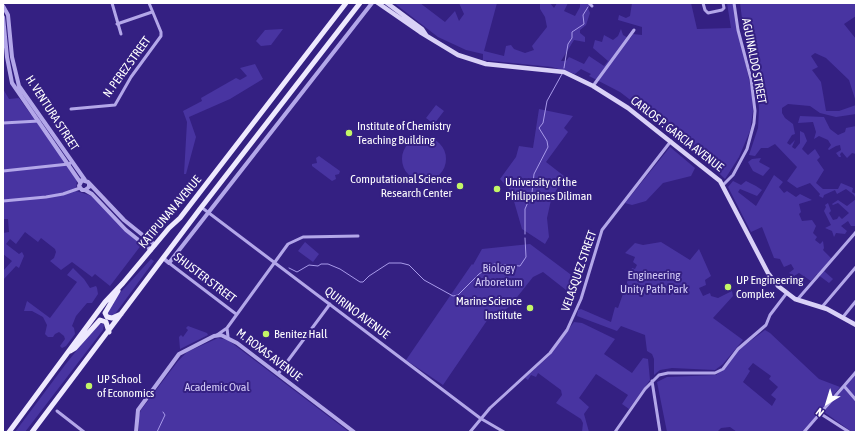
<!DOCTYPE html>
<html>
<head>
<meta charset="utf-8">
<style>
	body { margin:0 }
	#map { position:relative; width:859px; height:435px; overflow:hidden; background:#342082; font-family:"Asap Condensed",sans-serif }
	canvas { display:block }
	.frame { position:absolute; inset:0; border:4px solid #fff; pointer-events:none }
	.north { position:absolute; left:807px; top:383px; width:40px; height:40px; -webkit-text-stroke:3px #342082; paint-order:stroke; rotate:218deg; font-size:11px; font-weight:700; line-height:16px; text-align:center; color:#fff }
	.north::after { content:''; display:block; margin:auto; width:14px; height:18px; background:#fff; clip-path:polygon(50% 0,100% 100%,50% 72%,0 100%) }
</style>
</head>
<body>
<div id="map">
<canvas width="859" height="435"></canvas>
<div class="frame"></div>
<div class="north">N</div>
</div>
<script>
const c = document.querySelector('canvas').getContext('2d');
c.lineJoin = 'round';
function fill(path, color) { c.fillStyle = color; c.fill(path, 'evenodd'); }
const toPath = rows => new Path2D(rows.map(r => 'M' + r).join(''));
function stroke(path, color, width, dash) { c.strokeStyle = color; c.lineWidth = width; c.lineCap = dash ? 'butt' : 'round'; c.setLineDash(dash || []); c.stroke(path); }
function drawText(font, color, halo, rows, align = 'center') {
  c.font = font + ' "Asap Condensed",sans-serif'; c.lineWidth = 4; c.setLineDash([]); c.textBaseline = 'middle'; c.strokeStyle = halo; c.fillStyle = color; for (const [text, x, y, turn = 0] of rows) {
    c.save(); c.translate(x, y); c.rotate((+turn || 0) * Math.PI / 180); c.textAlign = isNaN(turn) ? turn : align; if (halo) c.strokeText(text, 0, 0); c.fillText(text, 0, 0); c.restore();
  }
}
const green = toPath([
	[394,3,420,3,445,22,455,11,459,21,464,14,459,3,497,3,484,51,504,56,506,46,511,45,514,49,525,53,534,50,532,46,547,27,545,17,540,9,540,3,550,3,554,8,557,3,568,3,564,11,575,16,580,7,580,3,591,3,588,8,590,13,586,25,580,30,580,33,585,37,585,42,574,40,561,61,566,61,569,57,584,64,589,56,604,66,608,61,593,48,595,40,602,42,604,35,613,40,618,36,621,29,623,35,630,39,633,34,642,35,642,27,618,20,619,15,626,18,630,16,632,3,691,3,697,29,731,28,727,3,733,3,752,94,753,111,750,131,739,157,725,179,699,154,637,105,620,92,589,76,591,74,581,69,575,74,552,67,483,60,483,54,466,50,438,37],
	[740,3,856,3,856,16,844,24,856,39,856,102,849,80,826,58,815,53,811,56,818,67,812,70,821,82,826,111,839,111,856,105,856,114,836,117,820,113,810,106,788,104,782,108,782,113,785,118,793,124,795,134,792,135,787,143,790,145,795,140,792,147,795,149,800,143,800,131,804,133,807,141,802,149,808,155,815,149,820,157,817,160,824,170,816,183,823,189,838,189,841,183,853,188,852,192,856,194,856,199,854,195,846,189,837,194,835,190,824,195,823,198,819,196,820,194,810,183,797,188,787,181,797,167,775,144,768,148,761,148,755,156,749,155,758,128,759,109,757,82,743,26],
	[283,29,271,45,261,46,256,41,265,30],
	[255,64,263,79,230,99,189,117,196,137,186,174,184,174,187,122,183,111,202,101,201,98,236,78,240,80,247,76,240,68],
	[3,89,9,99,19,98,74,174,77,179,76,191,92,196,142,244,110,286,95,274,92,277,72,262,61,270,50,261,54,258,56,252,55,249,41,238,38,242,25,232,16,244,10,239,6,244,19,254,22,252,24,256,19,268,16,266,3,280,3,271,12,261,3,254,3,233,9,232,8,219,3,219],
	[436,105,444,111,434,124,426,118],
	[539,109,573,116,564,128,568,132,546,162,564,176,551,200,547,218,549,237,545,244,522,229,511,191,500,179,516,157,519,146,533,148],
	[800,116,824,117,830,129,838,135,845,132,846,128,856,126,856,154,852,153,847,158,842,152,840,154,841,157,839,157,836,153,841,150,840,145,836,146,829,150,828,149,831,145,828,140,819,136,814,139,816,132,813,122,798,123],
	'402 159a22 22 0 1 1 44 0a22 22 0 1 1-44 0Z',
	[670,147,695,168,691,176,663,183,646,201,632,205,625,203],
	[319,156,340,171,339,174,335,175,336,179,332,181,312,166,312,164,317,163,316,158],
	[761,158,759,162,770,168,763,176,753,171,748,162,752,159],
	[774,175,783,182,779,187,784,193,787,191,796,197,800,194,812,200,799,204,801,212,799,214,802,221,812,220,816,226,813,233,817,237,815,240,820,244,823,241,824,248,823,250,833,260,824,271,833,279,829,283,817,274,811,281,799,273,794,276,789,273,794,269,791,264,784,267,780,259,774,258,762,227,751,232,728,187,733,181,741,185,746,181,756,186,762,190,757,196,740,189,738,192,756,206],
	[856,199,856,226,851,226,848,221,841,226,847,231,845,234,836,233,834,237,832,231,825,228,831,225,824,211,826,207,825,205,828,203,831,211,829,213,833,220,837,219,839,216,842,219,849,213,838,203,833,205,832,204,838,200,847,206],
	[305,242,319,254,313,262,298,251],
	[661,242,690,260,699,249,711,276,705,280,706,285,699,288,703,296,710,293,711,296,718,298,732,291,733,296,713,318,743,340,723,364,715,370,672,368,660,370,654,375,654,359,652,354,647,351,645,335,621,326,617,331,577,316,578,310,581,309,611,322,615,307,618,308,632,268,635,269,637,265,633,262,635,257,625,253,635,243,643,245],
	[530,244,574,277,566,290,543,272,533,277,510,306,501,313,486,314,488,319,443,385,406,360,472,264,473,265,482,249],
	[151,259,154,261,115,314,110,317,107,314,108,310,119,294],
	[73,268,84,279,90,288,96,286,97,288,98,294,92,303,87,303,76,316,72,326,74,328,75,334,66,346,62,348,60,346,65,339,64,336,59,332,55,334,53,337,48,337,45,334,47,325,43,317,32,311,24,311,27,301,50,318,77,282,67,275],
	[574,322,582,323,615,339,604,354,632,373,643,358,648,359,650,380,629,409,622,404,628,395,596,374,579,398,589,407,584,414,589,432,582,432,583,423,581,419,556,403,562,395,561,390,538,373,536,377,531,375,528,380,525,378,549,356],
	[102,323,104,324,103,330,25,432,15,432,65,365,97,325],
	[188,326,207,333,208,335,180,349,179,337,181,335,183,337,188,330,186,328],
	[765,330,770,333,819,379,840,387,803,432,737,432,730,427,721,428,717,432,667,432,657,382,667,377,716,375,725,368,738,350],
	[753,363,771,376,769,379,778,387,771,395,776,399,772,406,743,382,750,371,748,369],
	[218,338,228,340,349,432,139,432,139,415,141,410,178,361,187,352],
	[856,369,856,432,852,432,824,412]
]);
const stream = toPath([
	[564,68,568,44,572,38,572,32,584,24,583,15,588,7],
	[525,234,525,209,532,193,534,174,548,147,547,141,539,128,543,123,547,101,562,74],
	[289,268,297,272,309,265,318,266,321,264,328,264,340,269,360,282,363,282,369,276,389,263,401,263,409,265,424,280,453,296,458,295,479,274,494,264,520,266,526,257,525,238],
	[157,432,165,415,163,412]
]);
const minor = toPath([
	[112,3,121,34],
	[589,3,592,6],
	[703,3,705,10,708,13,722,10,724,8,723,3],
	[117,24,152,12],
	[593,86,634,30],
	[71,109,115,105,131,77,161,36,161,32,149,3],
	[3,123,39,121],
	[3,171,69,164,72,162],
	[723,185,733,175,747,149,754,123,755,111,751,79,738,30,734,3],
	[3,201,46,197,63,194,80,188],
	[201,207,480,418,504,432],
	[169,263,236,314],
	[797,300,856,232],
	[822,307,856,267],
	[843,317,856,301],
	[227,328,228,337],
	[217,335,227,328,288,244,303,237,358,236],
	[278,374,330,304],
	[652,381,660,432],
	[844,386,856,400],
	[57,411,84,432],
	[821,414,849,432],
	[470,432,490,408,550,353,567,330,581,299,602,230,671,141],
	[615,432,645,389,659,375,668,373,715,373,723,369,738,349,766,325,770,315,786,294],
	[804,432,856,372]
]);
const tertiary = toPath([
	[3,6,8,15,12,57,19,86,85,180],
	[3,17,7,57,12,83,80,182],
	[89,184,89,187,85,190,82,190,79,186,82,180,88,182,124,220,155,245],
	[85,190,92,194,126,230,151,250],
	[163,258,169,263,372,3],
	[136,432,138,410,179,354,214,336,221,335,237,343,354,432]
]);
const secondary = toPath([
	[378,3,420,32,458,55,486,64,564,72,593,86,628,108,720,181,768,273,778,286,795,299,827,309,856,325],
	[387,3,422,29,426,35]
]);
const primary = toPath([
	[118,291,105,313,107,317,112,318,121,314],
	[70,351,75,348,100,320,106,322,109,332],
	[9,432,105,302,123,283,169,228,180,218,346,3],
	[32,432,200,209,360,3]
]);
const markers = [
	[349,133,4,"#c4f667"],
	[460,186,4,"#c4f667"],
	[497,189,4,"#c4f667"],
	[728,287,4,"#c4f667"],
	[530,308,4,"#c4f667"],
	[266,334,4,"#c4f667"],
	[89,386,4,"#c4f667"]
];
const streetNames = [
	["AGUINALDO STREET",754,61,79],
	["N. PEREZ STREET",127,67,-54],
	["H. VENTURA STREET",52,113,57],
	["CARLOS P. GARCIA AVENUE",677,134,38],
	["KATIPUNAN AVENUE",170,212,-50],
	["VELASQUEZ STREET",579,271,-71],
	["SHUSTER STREET",205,278,37],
	["QUIRINO AVENUE",357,313,37],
	["M. ROXAS AVENUE",269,355,37]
];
const poiNames = [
	["Institute of Chemistry",357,126],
	["Teaching Building",357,140],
	["Computational Science",452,179,"right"],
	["Research Center",452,193,"right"],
	["University of the",505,182],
	["Philippines Diliman",505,196],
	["UP Engineering",736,280],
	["Complex",736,294],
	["Marine Science",522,301,"right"],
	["Institute",522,315,"right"],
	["Benitez Hall",274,334],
	["UP School",97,379],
	["of Economics",97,393]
];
const parkNames = [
	["Biology",499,268],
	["Arboretum",499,282],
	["Engineering",654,275],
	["Unity Path Park",654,289],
	["Academic Oval",217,387]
];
fill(green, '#4834a1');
stroke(stream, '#a89aea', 1);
stroke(minor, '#b3a7e9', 3);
stroke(tertiary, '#b3a7e9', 4);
stroke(secondary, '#d9d1f7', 4.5);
stroke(primary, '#eee9fe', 5);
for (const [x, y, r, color] of markers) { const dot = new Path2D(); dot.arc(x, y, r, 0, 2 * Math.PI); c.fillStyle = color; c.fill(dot); stroke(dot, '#342082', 1.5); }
drawText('12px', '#fff', '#342082', streetNames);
drawText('12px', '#fff', '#342082', poiNames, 'left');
drawText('12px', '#d3cbf7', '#342082', parkNames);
</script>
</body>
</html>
